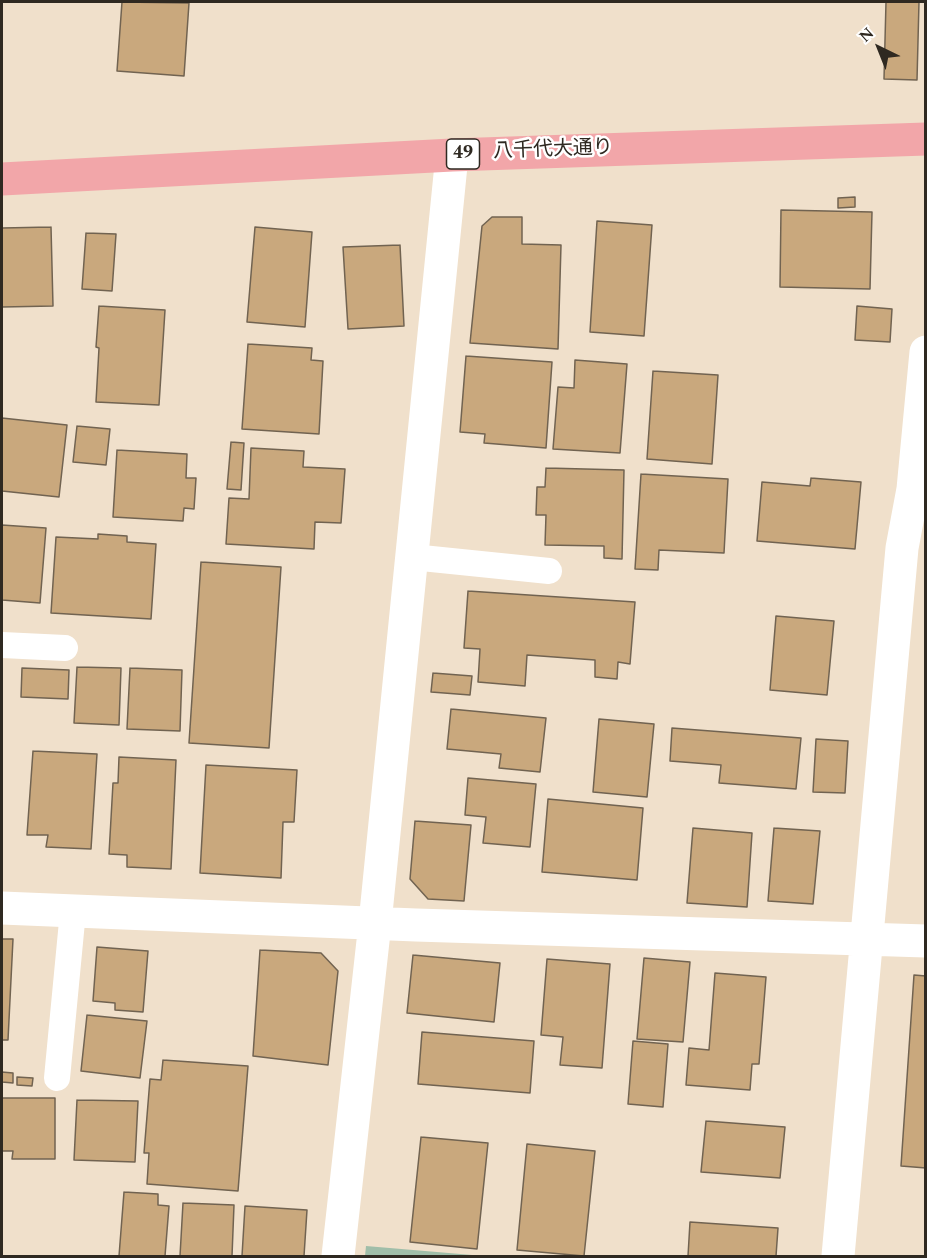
<!DOCTYPE html>
<html>
<head>
<meta charset="utf-8">
<style>
	body { margin:0 }
	#map { position:relative; width:927px; height:1258px; overflow:hidden; background:#f0e0cb; font-family:Spectral,serif }
	canvas { display:block }
	.frame { position:absolute; inset:0; border:3px solid #2f2921; pointer-events:none }
	.north { position:absolute; left:849px; top:18px; width:60px; height:60px; -webkit-text-stroke:4px #fff; paint-order:stroke; rotate:317deg; font-size:16px; font-weight:700; line-height:24px; text-align:center; color:#2f2921 }
	.north::after { content:''; display:block; margin:auto; width:21px; height:27px; background:#2f2921; clip-path:polygon(50% 0,100% 100%,50% 72%,0 100%) }
</style>
</head>
<body>
<div id="map">
<canvas width="927" height="1258"></canvas>
<div class="frame"></div>
<div class="north">N</div>
</div>
<script>
const c = document.querySelector('canvas').getContext('2d');
c.lineJoin = 'round';
function fill(path, color) { c.fillStyle = color; c.fill(path, 'evenodd'); }
const toPath = rows => new Path2D(rows.map(r => 'M' + r).join(''));
function stroke(path, color, width, dash) { c.strokeStyle = color; c.lineWidth = width; c.lineCap = dash ? 'butt' : 'round'; c.setLineDash(dash || []); c.stroke(path); }
function drawText(font, color, halo, rows, align = 'center') {
  c.font = font + ' Spectral,"Noto Sans JP",serif'; c.lineWidth = 5; c.setLineDash([]); c.textBaseline = 'middle'; c.strokeStyle = halo; c.fillStyle = color; for (const [text, x, y, turn = 0] of rows) {
    c.save(); c.translate(x, y); c.rotate((+turn || 0) * Math.PI / 180); c.textAlign = isNaN(turn) ? turn : align; if (halo) c.strokeText(text, 0, 0); c.fillText(text, 0, 0); c.restore();
  }
}
const green = toPath([
	[366,1246,484,1256,365,1256]
]);
const building = toPath([
	[122,2,189,3,184,76,117,71,122,2],
	[886,2,919,2,917,80,884,79,886,2],
	[855,197,855,207,838,208,838,198,855,197],
	[781,210,872,212,870,289,780,287,781,210],
	[492,217,522,217,522,244,561,245,558,349,470,343,482,226,492,217],
	[597,221,652,225,644,336,590,332,597,221],
	[51,227,53,306,2,307,2,228,51,227],
	[255,227,312,232,305,327,247,322,255,227],
	[86,233,116,234,112,291,82,289,86,233],
	[400,245,404,326,348,329,343,247,400,245],
	[99,306,165,310,159,405,96,402,99,348,96,347,99,306],
	[857,306,892,309,890,342,855,340,857,306],
	[248,344,312,348,311,360,323,361,319,434,242,429,248,344],
	[466,356,552,362,546,448,484,443,485,434,460,432,466,356],
	[575,360,627,364,620,453,553,449,558,387,574,388,575,360],
	[653,371,718,375,712,464,647,459,653,371],
	[2,418,67,425,59,497,2,491,2,418],
	[77,426,110,429,106,465,73,462,77,426],
	[231,442,244,443,241,490,227,489,231,442],
	[251,448,304,451,303,467,345,469,341,523,315,522,314,549,226,544,229,498,249,499,251,448],
	[117,450,187,454,186,478,196,478,194,509,184,508,183,521,113,517,117,450],
	[546,468,624,470,622,559,604,558,604,546,545,545,546,515,536,515,537,487,545,487,546,468],
	[641,474,728,479,724,553,659,550,658,570,635,569,641,474],
	[811,478,861,482,855,549,757,541,762,482,810,486,811,478],
	[2,525,46,528,40,603,2,600,2,525],
	[98,534,127,536,127,542,156,544,151,619,51,613,56,537,98,539,98,534],
	[201,562,281,567,269,748,189,743,201,562],
	[468,591,635,602,630,664,618,662,617,679,595,677,595,660,527,655,525,686,478,682,480,649,464,648,468,591],
	[776,616,834,621,827,695,770,690,776,616],
	[77,667,121,668,119,725,74,723,77,667],
	[22,668,69,670,68,699,21,697,22,668],
	[130,668,182,670,180,731,127,729,130,668],
	[433,673,472,676,470,695,431,692,433,673],
	[451,709,546,718,540,772,499,768,501,754,447,749,451,709],
	[599,719,654,724,647,797,593,792,599,719],
	[672,728,801,738,796,789,719,783,721,765,670,761,672,728],
	[816,739,848,741,845,793,813,792,816,739],
	[33,751,97,754,91,849,46,847,48,835,27,835,33,751],
	[119,757,176,760,171,869,127,867,127,855,109,854,113,783,118,783,119,757],
	[206,765,297,770,294,822,283,822,281,878,200,873,206,765],
	[468,778,536,784,530,847,483,843,486,817,465,815,468,778],
	[548,799,643,808,637,880,542,872,548,799],
	[415,821,471,825,464,901,428,899,410,879,415,821],
	[693,828,752,833,747,907,687,903,693,828],
	[774,828,820,831,813,904,768,901,774,828],
	[2,939,13,939,8,1040,2,1040,2,939],
	[97,947,148,951,143,1012,115,1010,115,1003,93,1001,97,947],
	[260,950,321,953,338,971,328,1065,253,1056,260,950],
	[413,955,500,963,494,1022,407,1013,413,955],
	[644,958,690,962,683,1042,637,1039,644,958],
	[547,959,610,964,602,1068,560,1065,563,1037,541,1035,547,959],
	[715,973,766,977,759,1064,752,1064,750,1090,686,1085,689,1048,709,1050,715,973],
	[914,975,926,976,926,1168,901,1166,914,975],
	[87,1015,147,1021,140,1078,81,1071,87,1015],
	[422,1032,534,1041,530,1093,418,1084,422,1032],
	[633,1041,668,1044,663,1107,628,1104,633,1041],
	[163,1060,248,1066,238,1191,147,1184,149,1153,144,1153,150,1079,161,1080,163,1060],
	[2,1072,13,1073,13,1083,2,1082,2,1072],
	[17,1077,33,1078,32,1086,17,1085,17,1077],
	[2,1098,55,1098,55,1159,12,1159,13,1151,2,1151,2,1098],
	[77,1100,138,1101,135,1162,74,1160,77,1100],
	[706,1121,785,1127,780,1178,701,1172,706,1121],
	[421,1137,488,1143,477,1249,410,1242,421,1137],
	[527,1144,595,1151,584,1256,517,1250,527,1144],
	[124,1192,158,1194,158,1205,169,1206,165,1256,119,1256,124,1192],
	[183,1203,234,1205,232,1256,180,1256,183,1203],
	[245,1206,307,1210,304,1256,242,1256,245,1206],
	[690,1222,778,1228,776,1256,688,1256,690,1222]
]);
const lane = toPath([
	[412,557,549,571],
	[2,645,65,648],
	[57,1078,73,911]
]);
const street = toPath([
	[2,908,416,925,926,941],
	[338,1256,375,923,452,155],
	[838,1256,902,548,913,489,926,352]
]);
const primary = toPath([
	[2,179,452,155,926,139]
]);
const shields = [
	[463,154,33]
];
const shieldNames = [
	["49",463,154]
];
const streetNames = [
	["八千代大通り",553,151,-2]
];
fill(green, '#a0bea9');
fill(building, '#c9a87d');
stroke(building, '#716351', 1.5);
stroke(lane, '#fff', 26);
stroke(street, '#fff', 33);
stroke(primary, '#f2a6a9', 33);
for (const [x, y, w] of shields) { const box = new Path2D(); box.roundRect(x - w / 2, y - 15, w, 30, 4.5); c.fillStyle = '#fff'; c.fill(box); stroke(box, '#2f2921', 1.5); }
drawText('bold 18px', '#2f2921', null, shieldNames);
drawText('20px', '#2f2921', '#fff', streetNames);
</script>
</body>
</html>
